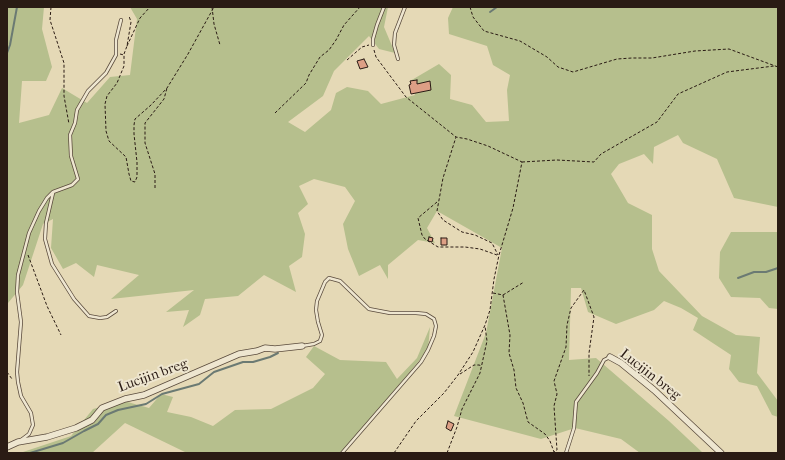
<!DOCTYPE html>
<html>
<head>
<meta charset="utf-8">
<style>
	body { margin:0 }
	#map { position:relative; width:785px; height:460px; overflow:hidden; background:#e5d9b6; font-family:"IM FELL French Canon",serif }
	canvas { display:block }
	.frame { position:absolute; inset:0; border:8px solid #2a1b14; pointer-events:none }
</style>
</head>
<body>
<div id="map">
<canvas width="785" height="460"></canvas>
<div class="frame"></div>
</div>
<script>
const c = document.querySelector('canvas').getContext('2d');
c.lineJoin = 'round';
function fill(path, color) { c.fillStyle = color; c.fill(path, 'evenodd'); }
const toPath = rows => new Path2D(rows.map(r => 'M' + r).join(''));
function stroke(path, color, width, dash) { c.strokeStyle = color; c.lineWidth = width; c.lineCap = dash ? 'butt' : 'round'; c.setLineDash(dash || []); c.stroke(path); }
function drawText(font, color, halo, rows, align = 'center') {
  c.font = font + ' "IM FELL French Canon",serif'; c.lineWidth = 4; c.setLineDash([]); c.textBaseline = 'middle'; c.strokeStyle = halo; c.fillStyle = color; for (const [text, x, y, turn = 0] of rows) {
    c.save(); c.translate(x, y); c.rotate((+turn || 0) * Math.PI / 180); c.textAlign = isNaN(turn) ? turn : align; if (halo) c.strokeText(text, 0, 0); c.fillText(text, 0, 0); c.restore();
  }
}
const green = toPath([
	[7,7,44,7,42,29,52,67,46,81,22,81,19,123,49,115,62,88,87,103,110,77,130,75,137,19,130,7,388,7,384,27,395,53,379,49,369,36,334,71,323,96,288,122,305,132,331,110,336,93,347,87,368,91,381,104,415,95,410,81,439,64,451,75,450,99,472,105,486,122,509,121,507,90,510,75,493,65,487,46,449,34,448,18,453,7,778,7,778,207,734,198,717,159,683,143,678,135,654,147,653,164,644,154,619,164,611,174,628,203,652,215,652,249,659,271,702,316,736,335,760,337,757,373,778,401,778,417,772,415,757,386,739,382,729,369,731,355,693,330,698,318,681,308,664,301,654,310,616,324,588,312,581,288,571,288,569,360,596,358,669,421,703,453,640,453,621,439,575,428,541,439,454,416,486,333,502,248,437,211,427,228,435,243,418,240,388,265,388,279,380,265,359,276,348,249,343,224,355,201,345,187,314,179,299,186,308,204,298,213,305,234,302,257,289,266,296,292,264,275,238,296,205,299,200,315,183,327,189,310,166,312,194,290,111,299,139,275,97,265,94,277,76,263,63,269,51,248,53,219,43,224,23,285,8,303],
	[731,232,778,232,778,309,769,308,760,298,731,297,719,278,720,252],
	[430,327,428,350,343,453,187,453,125,423,92,453,20,453,71,436,93,409,124,401,149,408,161,394,173,397,167,412,191,417,213,426,235,410,271,409,313,388,325,374,306,357,314,346,340,360,386,362,397,379,417,358]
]);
const stream = toPath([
	[490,12,497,7],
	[7,53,10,45,17,7],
	[738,278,754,272,766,272,778,268],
	[30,453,63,443,84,431,98,424,106,415,118,410,146,404,162,394,199,384,214,372,243,362,253,362,270,357,278,353]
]);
const building = toPath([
	[364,59,368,67,360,69,357,61,364,59],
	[417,80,417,84,430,81,431,90,411,94,409,85,411,84,410,81,417,80],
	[429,237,433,238,432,242,428,241,429,237],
	[441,238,447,238,447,245,441,245,441,238],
	[448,421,454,424,451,431,446,428,448,421]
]);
const path = toPath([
	[51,7,50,20,64,63,64,96,69,124],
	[212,7,214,24,220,45],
	[470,7,473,17,484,31,520,41,547,57,558,67,573,72,617,59,632,58,652,58,695,51,729,49,778,67],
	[127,46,140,18,150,7],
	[374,50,376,57,406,97,456,137,443,178,437,211,443,220,462,232,475,235,492,243,498,255],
	[120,54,124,55,124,66,117,83,107,96,105,104,106,131,109,141,126,157,129,174,131,181,135,182,137,177,137,162,134,134,134,125,135,119,151,105,167,88,188,54,214,7],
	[124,54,127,46,131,22,129,16],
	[347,60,362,47,369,45],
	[275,113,306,83,309,75,320,57,329,50,336,40,344,25,360,7],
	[522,162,557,160,594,162,601,154,657,122,678,94,727,72,774,66],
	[155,188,155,174,145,143,145,123,164,99,167,88],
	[437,202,418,218,422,235,425,239,438,247,465,247,480,249,497,255],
	[28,255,47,306,61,335],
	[493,293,503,295,510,335,509,353,514,370,516,388,523,403,528,422,545,434,550,441,554,452,557,450,554,406,557,394,554,381,566,347,567,325,571,308,584,290,594,317,589,353,589,376],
	[503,295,524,282],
	[7,372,12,379],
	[460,374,474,365,479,365,482,366],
	[394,453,416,421,444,393,458,375,473,352,485,325,490,310,494,279,499,255,513,208,522,162,488,146,467,139,456,137],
	[447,453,457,427,462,409,480,373,487,341,485,326]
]);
const service = toPath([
	[373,45,373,39,377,25,384,7],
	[398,59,394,45,395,33,405,7],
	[53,193,46,223,45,239,52,264,74,299,89,316,100,318,107,317,116,311],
	[302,346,314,344,320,341,322,335,318,322,316,310,317,301,325,282,329,278,340,281,369,309,390,313,416,313,426,314,434,319,436,326,434,336,428,350,421,362,342,453],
	[21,440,29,434,33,425,31,413,21,396,18,382,17,372,21,322,17,292,18,275,29,233,39,211,47,198,53,192,72,185,78,179,71,156,70,135,75,123,77,110,88,91,106,73,116,55,116,40,121,20],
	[566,453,574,428,576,402,597,373,604,360,610,357]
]);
const minor = toPath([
	[610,357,621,363,654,390,721,453],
	[7,447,18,442,47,437,76,428,92,420,102,408,125,399,144,395,239,354,257,351,265,348,275,349,302,346]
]);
const streetNames = [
	["Lucijin breg",650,375,38],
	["Lucijin breg",153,376,-20]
];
fill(green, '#b6bf8d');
stroke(stream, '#6b7a73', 2);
fill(building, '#dd9f85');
stroke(building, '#2a1b14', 1);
stroke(service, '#594a3c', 4);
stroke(minor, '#594a3c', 7);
stroke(path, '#2a1b14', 1, [3, 2]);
stroke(service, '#eee6d0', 2.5);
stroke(minor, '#eee6d0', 5.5);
drawText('14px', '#2a1b14', '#eee6d0', streetNames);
</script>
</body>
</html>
